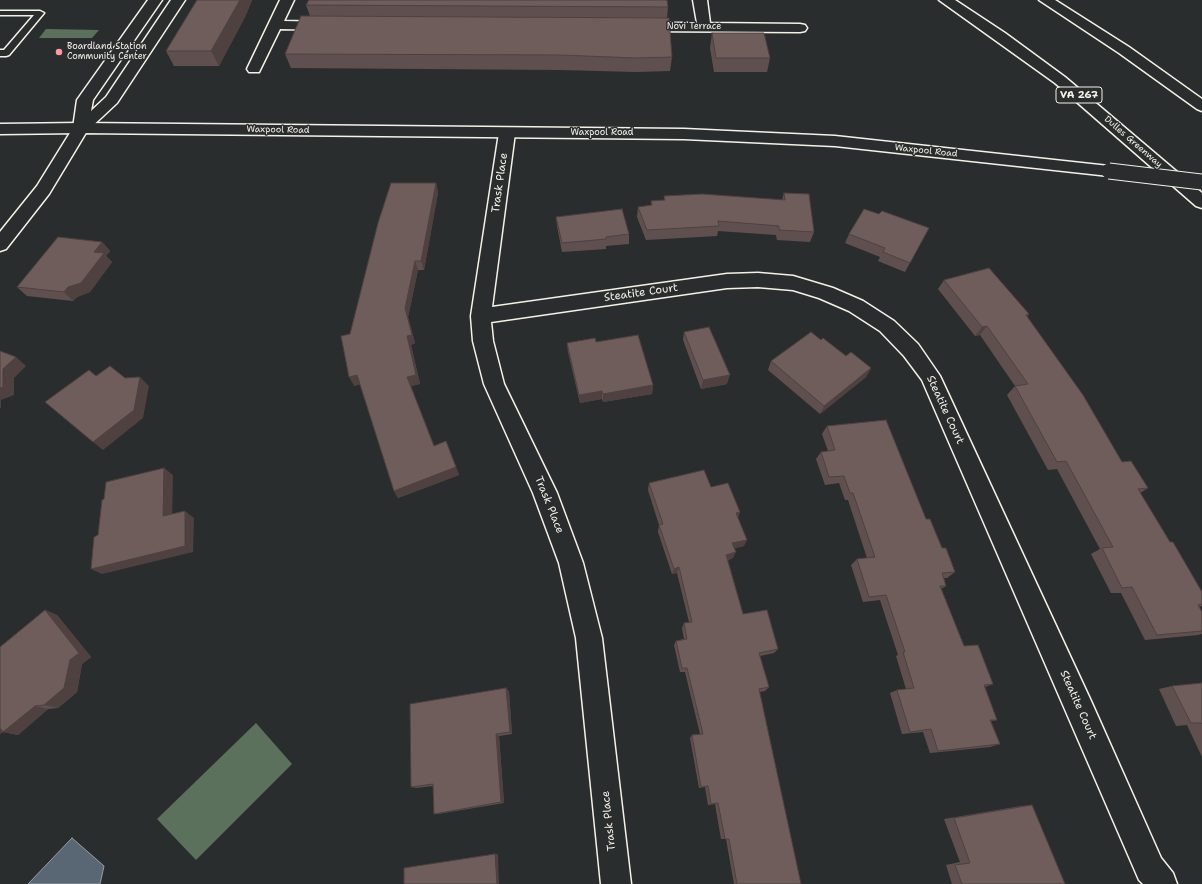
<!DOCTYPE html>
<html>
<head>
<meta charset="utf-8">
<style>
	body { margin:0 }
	canvas { display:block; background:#2a2d2e }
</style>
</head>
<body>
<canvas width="1202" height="884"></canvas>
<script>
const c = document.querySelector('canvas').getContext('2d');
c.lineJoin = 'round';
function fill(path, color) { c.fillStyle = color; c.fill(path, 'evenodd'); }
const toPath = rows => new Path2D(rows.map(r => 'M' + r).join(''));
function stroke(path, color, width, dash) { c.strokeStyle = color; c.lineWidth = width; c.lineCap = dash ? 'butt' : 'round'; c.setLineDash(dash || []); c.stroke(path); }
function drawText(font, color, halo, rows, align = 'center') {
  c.font = font + ' "Shantell Sans",sans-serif'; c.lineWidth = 3; c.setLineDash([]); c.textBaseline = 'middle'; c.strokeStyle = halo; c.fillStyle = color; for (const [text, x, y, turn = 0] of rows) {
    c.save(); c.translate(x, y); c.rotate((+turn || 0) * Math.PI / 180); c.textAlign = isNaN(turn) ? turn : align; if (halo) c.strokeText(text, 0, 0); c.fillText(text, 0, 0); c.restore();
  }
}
const green = toPath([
	[46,29,99,30,92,38,39,38],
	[256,723,292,764,196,860,157,819]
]);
const water = toPath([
	[72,838,104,866,100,884,28,884,72,838]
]);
const lane = toPath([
	[0,11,40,11,44,13,9,55,6,56,0,56,0,50,4,50,34,15,0,15,0,11]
]);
const street = toPath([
	[148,0,162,0,93,100,91,111,106,97,171,0,185,0,117,103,87,131,49,194,6,249,0,251,0,232,37,186,73,128,77,100,148,0],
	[280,0,294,0,284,21,327,22,332,23,334,26,332,29,327,30,280,29,259,72,249,72,247,69,280,0],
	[693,0,707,0,710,23,800,24,805,25,807,28,805,31,800,32,639,31,634,30,632,27,634,24,639,23,697,23,693,0],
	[507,128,513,130,515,133,492,307,727,274,758,273,793,276,833,288,863,301,894,321,918,344,940,376,1091,701,1161,858,1173,873,1177,884,1143,884,1139,880,922,380,904,356,880,331,849,311,819,298,793,290,758,287,727,288,491,322,493,341,504,384,557,493,583,563,602,638,631,884,601,884,576,638,559,563,533,493,484,384,473,341,471,316,499,133,501,130,507,128]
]);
const secondary = toPath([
	[81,123,684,129,835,136,1109,166,1115,167,1117,171,1115,175,1109,176,835,146,684,139,81,133,0,134,0,124,81,123]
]);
const highway = toPath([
	[939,0,955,0,1005,33,1065,77,1202,193,1202,208,1196,206,1055,83,939,0],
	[1039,0,1055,0,1129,47,1202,99,1202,111,1197,109,1119,53,1039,0]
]);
const secondaryBridge = toPath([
	[1109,171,1202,182]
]);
const wall = toPath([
	[197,0,252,0,245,17,219,66,174,66,166,51],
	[306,5,668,7,667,18,672,57,670,71,636,72,561,70,291,68,285,54,310,16],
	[712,33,770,58,767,72,714,72,710,48],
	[436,183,438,193,424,270,418,270,408,317,415,343,411,345,420,384,411,386,434,446,446,441,459,475,398,498,394,491,360,384,354,386,350,334],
	[784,193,814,232,810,242,777,240,776,235,718,231,717,236,646,240,637,217,638,207,651,206,651,201,664,200,664,196,782,200],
	[879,214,929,228,905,272,878,261,880,257,845,243,849,234],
	[556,217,629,234,629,244,606,246,606,249,562,252,557,226],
	[102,242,110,251,106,256,112,262,90,292,77,297,73,301,27,296,17,287],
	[944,280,1029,314,1027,317,1122,462,1148,488,1140,493,1170,542,1202,592,1202,606,1199,607,1202,612,1202,634,1198,635,1145,640,1121,593,1111,593,1091,554,1100,549,1057,469,1048,470,1007,395,1015,386,980,335,975,336,938,289],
	[684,332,727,384,701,389,683,340],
	[821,340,846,356,871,368,866,377,820,414,768,370,771,361],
	[596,342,653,385,652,394,603,402,602,399,580,403,568,352,567,343],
	[827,426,926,519,955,572,947,578,944,578,946,586,941,589,964,646,993,684,985,687,997,720,991,721,1000,744,990,747,930,753,923,732,902,734,890,693,897,690,906,689,896,656,898,655,880,600,863,602,851,565,857,559,867,558,848,500,845,500,839,483,825,485,816,459,821,452,828,451,822,434],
	[649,483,711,487,740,512,738,517,744,546,734,548,733,558,728,560,743,614,778,649,774,653,760,656,769,687,765,691,759,692,801,884,734,884,726,839,721,839,715,804,708,805,705,787,699,788,690,738,692,735,700,734,685,672,680,672,674,645,676,641,684,639,682,628,684,623,689,622,677,573,672,574,658,532,659,525,648,490],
	[45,610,57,615,91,657,82,664,77,692,58,708,48,709,18,735,3,732,0,734],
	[1202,683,1202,757,1187,725,1176,726,1159,689,1172,686],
	[506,688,509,692,512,734,499,736,504,803,438,814,434,814,433,786,416,788,411,787],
	[1032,805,1065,884,952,884,946,865,960,862,944,819,1021,806]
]);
const shadedWall = toPath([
	[240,0,252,0,245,17,219,66,211,51],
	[436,183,438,193,424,270,421,261],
	[102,242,110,251,106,256,112,262,90,292,77,297,73,301,64,292],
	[415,261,418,270,408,317,415,343,411,345,420,384,411,386,407,377,407,336,405,308],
	[987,326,980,335,975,336,982,327],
	[16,357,26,366,14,378,14,395,1,400,1,408,0,408,0,388,3,369],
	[871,368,866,377,820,414,824,406],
	[357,375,362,384,354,386,349,377],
	[730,375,727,384,701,389,703,380],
	[140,377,149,386,143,418,103,450,93,442],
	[653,385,652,394,603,402,603,394],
	[602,391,602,399,580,403,579,395],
	[456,467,459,475,398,498,394,491],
	[164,468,173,475,172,523,163,516],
	[185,511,194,518,193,552,102,574,91,569],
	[740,512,737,519,736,513],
	[747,540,744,546,729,550,732,543],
	[736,552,733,558,724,561,726,555],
	[679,567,677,573,672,574,674,569],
	[45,610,57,615,91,657,82,664,77,692,58,708,44,705],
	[506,688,509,692,512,734,510,732],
	[35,706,48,709,18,735,3,732],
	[0,723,10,725,0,734],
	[496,734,499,736,504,803,501,802],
	[495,854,498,854,499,884,497,884]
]);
const building = toPath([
	[197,0,240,0,211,51,166,51,197,0],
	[309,0,667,0,668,7,306,5,309,0],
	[301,16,669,18,672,57,637,58,560,55,285,54,301,16],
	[712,33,764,33,770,58,716,58,712,33],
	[391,183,436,183,421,261,415,261,405,308,412,335,407,336,416,375,407,377,434,446,446,441,456,467,394,491,357,375,349,377,341,336,350,334,378,223,391,183],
	[784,193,809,194,814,232,779,230,779,226,718,221,719,226,647,230,638,207,652,205,651,201,665,200,664,196,702,194,785,200,784,193],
	[622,209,629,234,606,237,606,239,562,243,556,217,622,209],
	[864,209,879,214,882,211,929,228,910,263,883,252,885,248,849,234,864,209],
	[58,237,102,242,94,252,104,253,81,283,68,287,64,292,17,287,58,237],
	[989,268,1029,314,1026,315,1083,395,1122,462,1131,461,1148,488,1138,489,1170,542,1173,542,1202,592,1202,604,1198,605,1202,612,1202,631,1157,635,1132,587,1122,588,1102,548,1113,547,1066,461,1057,462,1015,386,1028,384,987,326,982,327,944,280,989,268],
	[709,327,730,375,703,380,684,332,709,327],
	[811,332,821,340,823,338,846,356,851,352,871,368,824,406,771,361,811,332],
	[638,335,653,385,603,394,602,391,579,395,567,343,595,338,596,342,638,335],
	[0,351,16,357,3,369,3,387,0,388,0,351],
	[110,366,125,378,140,377,134,410,93,442,45,402,89,370,96,376,110,366],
	[886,420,926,519,930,519,942,548,946,548,955,572,942,573,946,586,940,586,964,646,978,645,993,684,984,685,997,720,990,720,1000,744,938,751,931,729,910,732,897,690,914,688,903,652,905,652,886,595,869,597,857,559,875,557,853,493,850,493,844,476,829,477,821,452,835,450,827,426,886,420],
	[164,468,163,516,185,511,185,546,91,569,94,537,98,535,102,500,104,499,106,482,164,468],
	[704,470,711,487,728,483,740,512,736,513,747,540,732,543,736,552,726,555,743,614,767,610,778,649,759,653,769,687,759,689,801,884,737,884,729,839,725,839,718,803,711,804,708,786,701,787,692,735,703,734,687,668,682,668,676,641,687,639,684,623,692,622,679,567,674,569,659,525,663,524,649,483,704,470],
	[45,610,79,653,70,660,64,688,44,705,35,706,3,732,0,728,0,647,45,610],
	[1202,683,1202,724,1201,723,1191,723,1172,686,1202,683],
	[506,688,510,732,496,734,501,802,434,814,433,784,411,787,410,704,506,688],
	[1032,805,1065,884,962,884,955,865,970,863,954,818,1032,805],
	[495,854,497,884,404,884,404,868,495,854]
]);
const markers = [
	[59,52,4,"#ff9aa2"]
];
const farStreetnames = [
	["Novi Terrace",694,27],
	["Waxpool Road",278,130,1],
	["Waxpool Road",602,133],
	["Dulles Greenway",1133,142,41],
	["Waxpool Road",926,151,6]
];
const farPoinames = [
	["Boardland Station",67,47],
	["Community Center",67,57]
];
const shields = [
	[1079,95,46]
];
const shieldNames = [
	["VA 267",1079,95]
];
const streetNames = [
	["Trask Place",500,183,-82],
	["Steatite Court",641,293,-8],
	["Steatite Court",945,410,65],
	["Trask Place",549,505,68],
	["Steatite Court",1078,705,66],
	["Trask Place",609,821,-96]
];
fill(green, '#5b715c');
fill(water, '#596775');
stroke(water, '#979ea3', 1);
stroke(lane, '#f4f1e8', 3);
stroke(street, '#f4f1e8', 3);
stroke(secondary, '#f4f1e8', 3);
stroke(highway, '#f4f1e8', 3);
fill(lane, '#2a2d2e');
fill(street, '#2a2d2e');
fill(secondary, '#2a2d2e');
fill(highway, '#2a2d2e');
stroke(secondaryBridge, '#f4f1e8', 17, []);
stroke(secondaryBridge, '#2a2d2e', 15);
fill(wall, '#5f504f');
fill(shadedWall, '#4e4140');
fill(building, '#6f5d5c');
stroke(building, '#4e4140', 1);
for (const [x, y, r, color] of markers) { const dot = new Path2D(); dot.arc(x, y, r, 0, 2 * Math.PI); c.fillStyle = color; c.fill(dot); stroke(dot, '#2a2d2e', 1.5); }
drawText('9px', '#f4f1e8', '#2a2d2e', farStreetnames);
drawText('9px', '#f4f1e8', '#2a2d2e', farPoinames, 'left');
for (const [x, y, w] of shields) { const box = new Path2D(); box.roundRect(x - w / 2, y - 8, w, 16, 3); c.fillStyle = '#2a2d2e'; c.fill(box); stroke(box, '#f4f1e8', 1); }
drawText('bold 10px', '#f4f1e8', null, shieldNames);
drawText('11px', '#f4f1e8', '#2a2d2e', streetNames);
</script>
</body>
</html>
